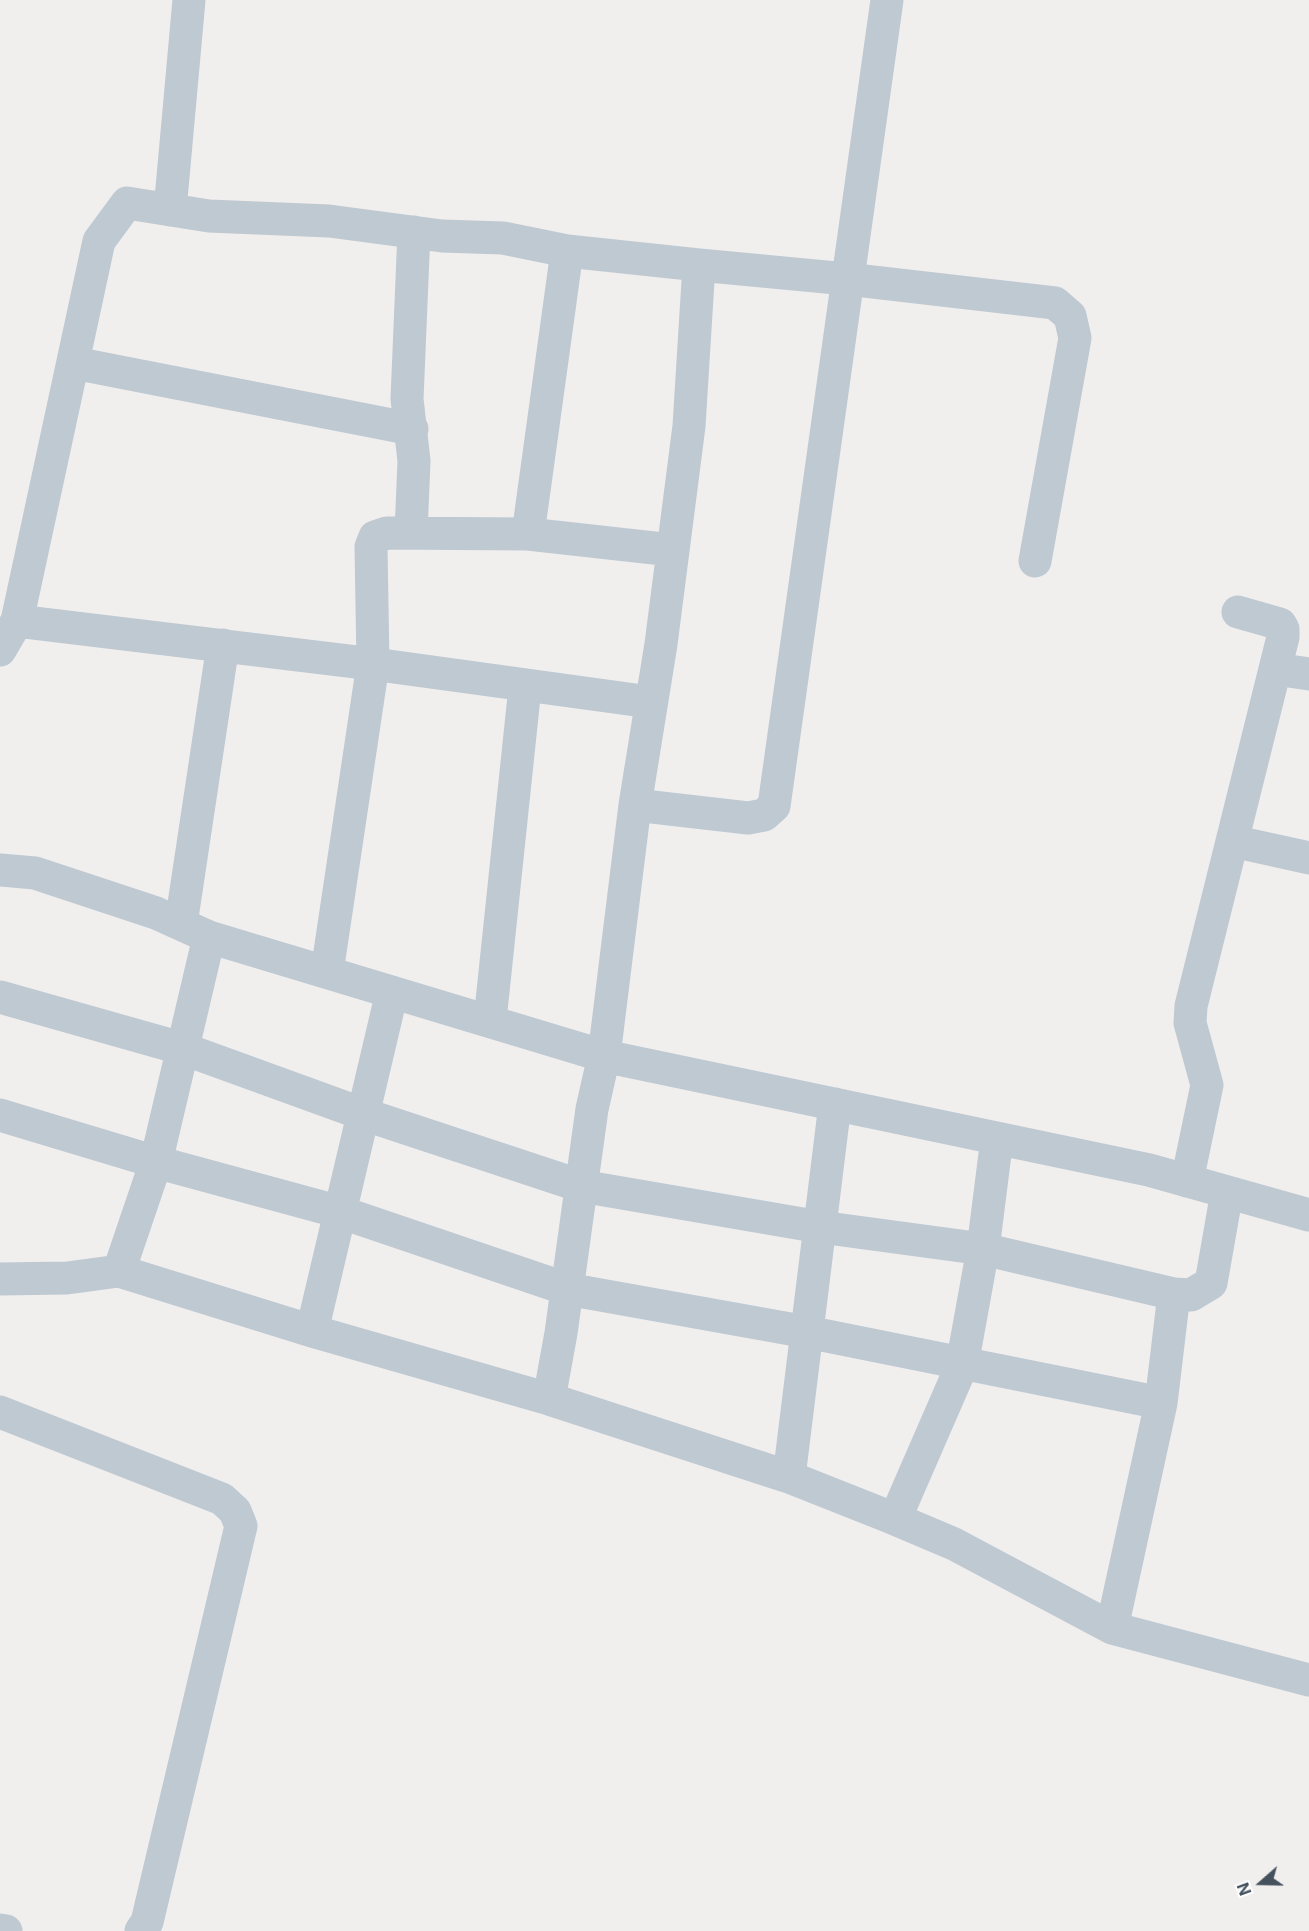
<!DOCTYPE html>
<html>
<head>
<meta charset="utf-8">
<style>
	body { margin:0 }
	#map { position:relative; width:1309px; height:1931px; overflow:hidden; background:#f1eeee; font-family:Inter,sans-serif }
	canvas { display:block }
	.north { position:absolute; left:1231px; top:1853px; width:60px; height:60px; -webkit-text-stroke:4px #fff; paint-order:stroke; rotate:250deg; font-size:16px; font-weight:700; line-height:24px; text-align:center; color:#45525d }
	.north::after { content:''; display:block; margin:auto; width:21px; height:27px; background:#45525d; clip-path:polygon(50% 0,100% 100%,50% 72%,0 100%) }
</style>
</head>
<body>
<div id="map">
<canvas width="1309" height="1931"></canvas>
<div class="north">N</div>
</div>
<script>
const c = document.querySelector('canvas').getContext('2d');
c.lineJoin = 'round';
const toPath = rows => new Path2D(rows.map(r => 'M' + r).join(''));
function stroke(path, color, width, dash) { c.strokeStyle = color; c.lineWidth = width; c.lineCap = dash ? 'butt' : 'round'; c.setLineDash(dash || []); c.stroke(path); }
const minor = toPath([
	[170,210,189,0],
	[699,265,847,279,1055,303,1070,316,1075,338,1035,561],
	[74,363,412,429],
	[411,533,414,461,407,399,414,232],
	[528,534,567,251],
	[17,621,373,664,650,702],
	[0,650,17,621,99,241,127,203,209,216,329,221,442,236,503,238,567,251,699,265,689,426,661,644,635,805,604,1056,592,1109,561,1333,549,1399],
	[1275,669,1309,674],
	[635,805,748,818,764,815,774,806,887,0],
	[1232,841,1309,858],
	[0,870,35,873,156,913,209,937,604,1056,1149,1170,1309,1215],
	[181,924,223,645],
	[327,972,373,664,371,547,375,537,387,533,528,534,672,550],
	[0,997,184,1049,363,1114,581,1186,820,1227,983,1249,1174,1294,1191,1295,1211,1283,1227,1192],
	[490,1020,525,687],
	[0,1115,156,1162,340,1212,567,1289,807,1332,1161,1403],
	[1187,1181,1207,1085,1190,1023,1191,1006,1283,637,1283,629,1280,624,1238,612],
	[119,1271,156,1162,209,937],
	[0,1279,67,1278,119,1271,312,1331,549,1399,789,1477,895,1519,954,1544,1112,1628,1309,1680],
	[312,1331,392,992],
	[0,1412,222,1499,235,1511,241,1526,147,1922,141,1931],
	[789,1477,835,1104],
	[895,1519,962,1365,983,1249,997,1138],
	[1112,1628,1161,1403,1174,1294],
	[0,1930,6,1931]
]);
stroke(minor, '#bec9d2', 33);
</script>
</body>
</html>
